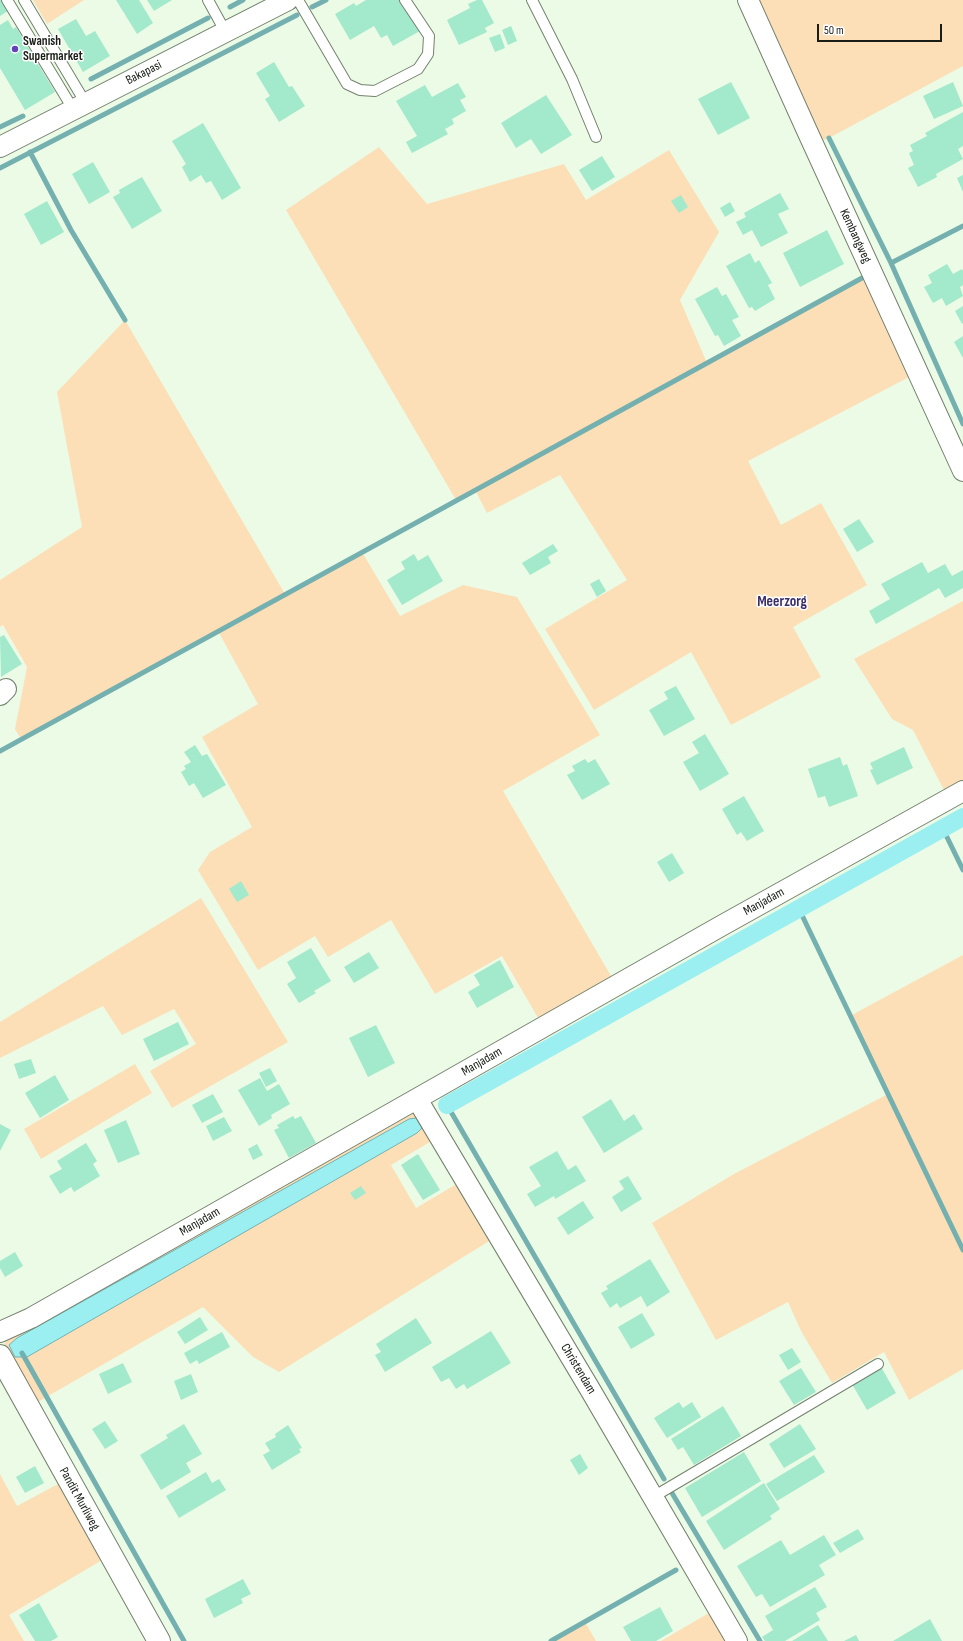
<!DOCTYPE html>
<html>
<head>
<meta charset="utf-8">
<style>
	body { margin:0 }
	#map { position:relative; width:963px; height:1641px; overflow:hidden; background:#ecfbe6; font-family:"Sofia Sans Condensed",sans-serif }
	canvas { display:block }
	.scale { position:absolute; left:817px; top:24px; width:125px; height:18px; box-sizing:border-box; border:2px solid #181d16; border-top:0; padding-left:5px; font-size:12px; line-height:14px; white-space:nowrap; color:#181d16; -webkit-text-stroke:3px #fff; paint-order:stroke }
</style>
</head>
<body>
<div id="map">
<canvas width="963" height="1641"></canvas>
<div class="scale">50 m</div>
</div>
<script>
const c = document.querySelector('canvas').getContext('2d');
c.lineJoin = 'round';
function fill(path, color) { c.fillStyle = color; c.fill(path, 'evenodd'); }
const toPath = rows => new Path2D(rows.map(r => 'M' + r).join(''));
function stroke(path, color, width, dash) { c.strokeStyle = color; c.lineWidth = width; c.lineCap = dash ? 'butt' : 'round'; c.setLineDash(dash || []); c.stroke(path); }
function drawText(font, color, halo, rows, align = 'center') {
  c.font = font + ' "Sofia Sans Condensed",sans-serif'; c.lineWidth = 3; c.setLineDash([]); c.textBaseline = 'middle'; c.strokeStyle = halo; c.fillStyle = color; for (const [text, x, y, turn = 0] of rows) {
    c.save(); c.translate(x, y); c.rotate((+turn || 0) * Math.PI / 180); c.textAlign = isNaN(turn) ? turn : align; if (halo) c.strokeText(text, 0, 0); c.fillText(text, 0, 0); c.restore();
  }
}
const green = toPath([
	[33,0,84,0,47,24],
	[755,0,963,0,963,66,829,138,818,142],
	[379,147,427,204,564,164,586,200,669,150,719,232,680,300,707,363,867,275,913,375,748,461,781,525,821,503,867,585,793,627,821,677,731,725,691,652,594,710,545,629,627,580,560,475,487,513,475,490,456,500,286,210],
	[125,320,285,594,362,552,400,616,463,585,517,597,600,735,503,791,614,981,541,1023,502,956,435,994,391,920,328,957,315,936,258,970,198,870,210,852,252,827,202,737,258,704,218,631,21,739,15,729,27,667,3,625,0,627,0,580,82,527,57,392],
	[963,601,963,785,946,794,913,730,892,719,854,659],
	[201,898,288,1042,172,1108,150,1071,196,1044,174,1009,122,1035,103,1006,0,1058,0,1022],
	[963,955,963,1369,909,1400,884,1352,832,1383,801,1331,788,1302,716,1340,652,1223,734,1174,888,1094,850,1016],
	[135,1064,152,1093,41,1159,24,1129],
	[414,1111,435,1139,391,1165,416,1208,460,1182,494,1238,279,1372,253,1357,203,1307,36,1403,5,1349,4,1344,8,1338],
	[416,1118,417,1133,27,1357,15,1357,9,1345,17,1338,409,1119],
	[0,1474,17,1506,60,1483,104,1559,9,1615,24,1641,0,1641],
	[714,1610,731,1641,661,1641],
	[585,1622,596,1641,551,1641]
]);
const water = toPath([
	[416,1118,422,1128,417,1133,27,1357,15,1357,9,1345,17,1338,409,1119,416,1118]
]);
const stream = toPath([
	[230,7,243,0],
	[312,7,326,0],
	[91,79,208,18],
	[0,127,23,116],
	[829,138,891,263,963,424],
	[30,152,71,230,125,320],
	[0,168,297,15],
	[891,263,963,226],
	[0,751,862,278],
	[943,829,963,870],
	[799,909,963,1250],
	[447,1105,664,1479],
	[22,1353,184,1641],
	[672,1493,760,1641],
	[551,1641,676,1570]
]);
const canal = toPath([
	[447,1105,963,817]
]);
const building = toPath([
	[0,0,5,0,2,2,8,11,0,16],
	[116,0,139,0,153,23,137,34],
	[147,0,172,0,154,11],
	[366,0,403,0,420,31,393,46,387,35,381,38,374,26,350,40,335,14,354,3,356,6],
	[477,0,482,0,494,23,485,28,487,32,459,45,447,20,470,8,468,4],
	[76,19,86,36,95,31,110,56,83,72,58,29],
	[8,20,13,29,16,27,55,92,25,110,0,68,0,25],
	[511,26,517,41,508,45,502,30],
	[500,34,505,48,495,52,489,38],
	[274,62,289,87,292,86,305,106,279,122,265,99,270,96,256,73],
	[731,82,750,118,718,135,698,99],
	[953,82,963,106,934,119,923,96],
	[458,83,466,97,460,100,466,111,452,119,454,124,445,129,448,134,412,153,406,142,417,136,396,101,425,85,432,97],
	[546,95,572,135,541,154,531,139,516,148,501,123],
	[963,112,963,146,958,149,963,159,936,174,937,177,918,187,908,168,914,165,909,153,913,151,910,145,927,136,925,133],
	[203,123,241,188,222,200,211,181,206,183,201,175,190,182,182,167,186,164,172,141],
	[602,156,615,177,592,191,579,170],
	[93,162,110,192,89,204,72,174],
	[963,175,963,192,957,178],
	[142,177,162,211,132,229,113,197,120,193,119,190],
	[780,193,789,209,778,214,788,233,761,247,752,230,743,235,736,222,746,217,744,213],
	[681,195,688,207,679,213,671,201],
	[47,201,64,232,41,245,24,214],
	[730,202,735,211,725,217,720,208],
	[827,230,844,264,800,287,783,253],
	[750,253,755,263,759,260,772,283,768,285,775,299,755,311,752,307,749,308,726,266],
	[947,264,953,274,962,269,963,271,963,285,960,287,963,296,946,306,942,298,933,303,924,287,932,283,928,275],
	[717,287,722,296,726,294,739,317,732,320,741,336,724,346,718,335,715,336,695,299],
	[963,306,963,323,962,324,955,311],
	[963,336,963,358,954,342],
	[859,519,874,542,857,552,843,529],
	[553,544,558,551,548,557,551,563,530,575,522,563],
	[414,554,418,561,428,555,443,581,402,605,387,580,405,569,401,562],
	[922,562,928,573,945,564,952,576,963,570,963,588,945,598,939,588,876,624,869,611,890,599,881,584],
	[599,579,606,591,597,597,590,584],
	[4,635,22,664,1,677,0,637],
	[676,686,695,719,664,736,649,710,668,699,664,692],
	[705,734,729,774,700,791,683,762,699,753,692,742],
	[195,745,202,756,207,754,226,785,203,798,194,783,189,786,181,772,186,769,184,766,191,762,184,752],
	[904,747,913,768,877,785,870,770,873,769,870,763],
	[840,757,843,766,847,764,858,796,829,807,825,796,818,798,808,769],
	[585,759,588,763,595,759,610,784,582,800,567,775,575,771,572,766],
	[744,796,764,831,747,841,741,832,737,835,722,809],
	[672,853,684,873,669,882,657,862],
	[241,881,249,895,237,902,229,889],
	[311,948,331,981,314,991,316,993,299,1003,287,984,296,978,287,962],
	[369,952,379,968,354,983,344,967],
	[500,960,514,987,477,1008,468,992,480,985,474,975],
	[178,1022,189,1044,154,1061,143,1039],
	[376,1025,395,1063,368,1077,349,1038],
	[31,1059,36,1073,19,1079,14,1064],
	[270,1068,277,1081,266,1087,259,1073],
	[55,1075,69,1100,40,1118,25,1093],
	[260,1078,267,1091,279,1084,290,1104,271,1115,272,1118,259,1126,238,1090],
	[213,1094,223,1112,202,1123,192,1105],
	[611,1099,624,1121,634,1114,643,1129,604,1153,582,1117],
	[293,1116,295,1119,301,1116,316,1143,289,1158,274,1130,279,1128,277,1125],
	[224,1117,232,1131,213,1141,206,1126],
	[126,1120,140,1154,118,1163,104,1130],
	[0,1124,11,1130,0,1151],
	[86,1143,97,1161,93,1164,100,1176,74,1192,71,1187,60,1194,49,1176,62,1169,57,1161],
	[257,1144,263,1155,253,1160,248,1149],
	[557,1151,568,1170,576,1165,586,1181,555,1199,554,1196,535,1207,527,1194,541,1186,529,1167],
	[418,1154,440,1190,423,1200,401,1165],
	[628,1176,642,1199,621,1212,612,1197,624,1189,619,1181],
	[361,1186,366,1193,355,1200,350,1193],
	[583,1201,594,1218,568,1235,557,1218],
	[15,1252,23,1266,5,1277,0,1268,0,1261],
	[650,1259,670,1292,647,1307,641,1296,620,1308,617,1303,610,1308,601,1293,608,1289,606,1286],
	[642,1313,655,1335,631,1349,618,1327],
	[200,1317,208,1330,185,1344,177,1332],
	[416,1318,432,1343,385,1372,375,1355,381,1352,376,1344],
	[491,1331,511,1363,467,1389,464,1384,456,1389,449,1378,441,1382,432,1367],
	[222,1332,230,1347,199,1364,197,1360,190,1364,184,1353],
	[792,1348,801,1362,788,1370,779,1355],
	[123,1363,132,1382,108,1394,99,1374],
	[881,1367,896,1393,867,1410,852,1384],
	[801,1368,816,1392,794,1405,779,1381],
	[191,1374,198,1392,181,1400,174,1381],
	[679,1402,683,1408,692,1402,701,1417,667,1438,654,1418],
	[723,1406,741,1436,694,1465,683,1447,678,1450,671,1439],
	[105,1421,118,1441,105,1449,92,1429],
	[184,1424,202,1454,186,1463,191,1472,161,1490,140,1455,168,1438,166,1435],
	[800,1424,816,1449,784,1468,769,1444],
	[288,1425,302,1448,299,1449,301,1452,272,1470,263,1455,270,1451,265,1443,276,1437,275,1434],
	[744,1452,761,1481,702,1517,685,1488],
	[580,1454,588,1468,579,1475,570,1460],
	[814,1455,825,1472,777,1501,766,1484],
	[35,1466,44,1483,25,1493,16,1477],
	[206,1472,212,1483,219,1479,226,1490,179,1518,166,1496],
	[764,1483,780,1509,770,1516,772,1519,724,1550,706,1521],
	[858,1529,864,1539,840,1553,833,1543],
	[824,1535,836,1555,819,1565,825,1575,770,1607,762,1594,756,1597,737,1566,781,1540,790,1555],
	[243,1579,251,1594,241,1599,243,1603,214,1618,205,1599],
	[815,1587,827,1607,816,1613,820,1620,785,1641,765,1641,762,1637,773,1630,765,1616],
	[39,1603,58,1637,51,1641,35,1641,19,1615],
	[660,1607,673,1631,656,1641,631,1641,623,1627],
	[930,1619,942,1641,893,1641],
	[818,1625,828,1641,792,1641],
	[856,1635,859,1641,844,1641]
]);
const service = toPath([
	[7,0,73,109],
	[24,0,85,102],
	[208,0,225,31],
	[298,0,347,84,360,90,375,91,418,69,428,54,429,36,405,0],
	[532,0,572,79,596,137],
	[653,1497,878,1364]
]);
const minor = toPath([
	[748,0,808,133,963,471],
	[0,147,288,0],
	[0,695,6,689],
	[417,1099,591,1391,737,1641],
	[0,1332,31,1318,721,926,963,791]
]);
const tertiary = toPath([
	[0,1356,159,1641]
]);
const markers = [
	[15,49,4,"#6043bb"]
];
const poiNames = [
	["Swanish",23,42],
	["Supermarket",23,57]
];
const streetNames = [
	["Bakapasi",144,73,-27],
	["Kembangweg",855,236,65],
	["Manjadam",764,902,-29],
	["Manjadam",482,1062,-30],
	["Manjadam",200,1222,-30],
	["Christendam",578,1369,59],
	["Pandit Murliweg",79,1499,61]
];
const quarterNames = [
	["Meerzorg",782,602]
];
fill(green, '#fcdfb7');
fill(water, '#9beff1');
stroke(water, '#74b0af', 1);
stroke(stream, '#74b0af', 5);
stroke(canal, '#9beff1', 18);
fill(building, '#a3e9cc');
stroke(service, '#74816e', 12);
stroke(minor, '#74816e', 22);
stroke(tertiary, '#74816e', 24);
stroke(service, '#fff', 10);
stroke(minor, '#fff', 20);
stroke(tertiary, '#fff', 22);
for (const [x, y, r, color] of markers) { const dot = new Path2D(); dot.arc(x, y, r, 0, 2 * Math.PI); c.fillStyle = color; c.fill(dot); stroke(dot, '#fff', 1.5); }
drawText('bold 13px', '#181d16', '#fff', poiNames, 'left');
drawText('13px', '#181d16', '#fff', streetNames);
drawText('bold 15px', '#392e6a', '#fff', quarterNames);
</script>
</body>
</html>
